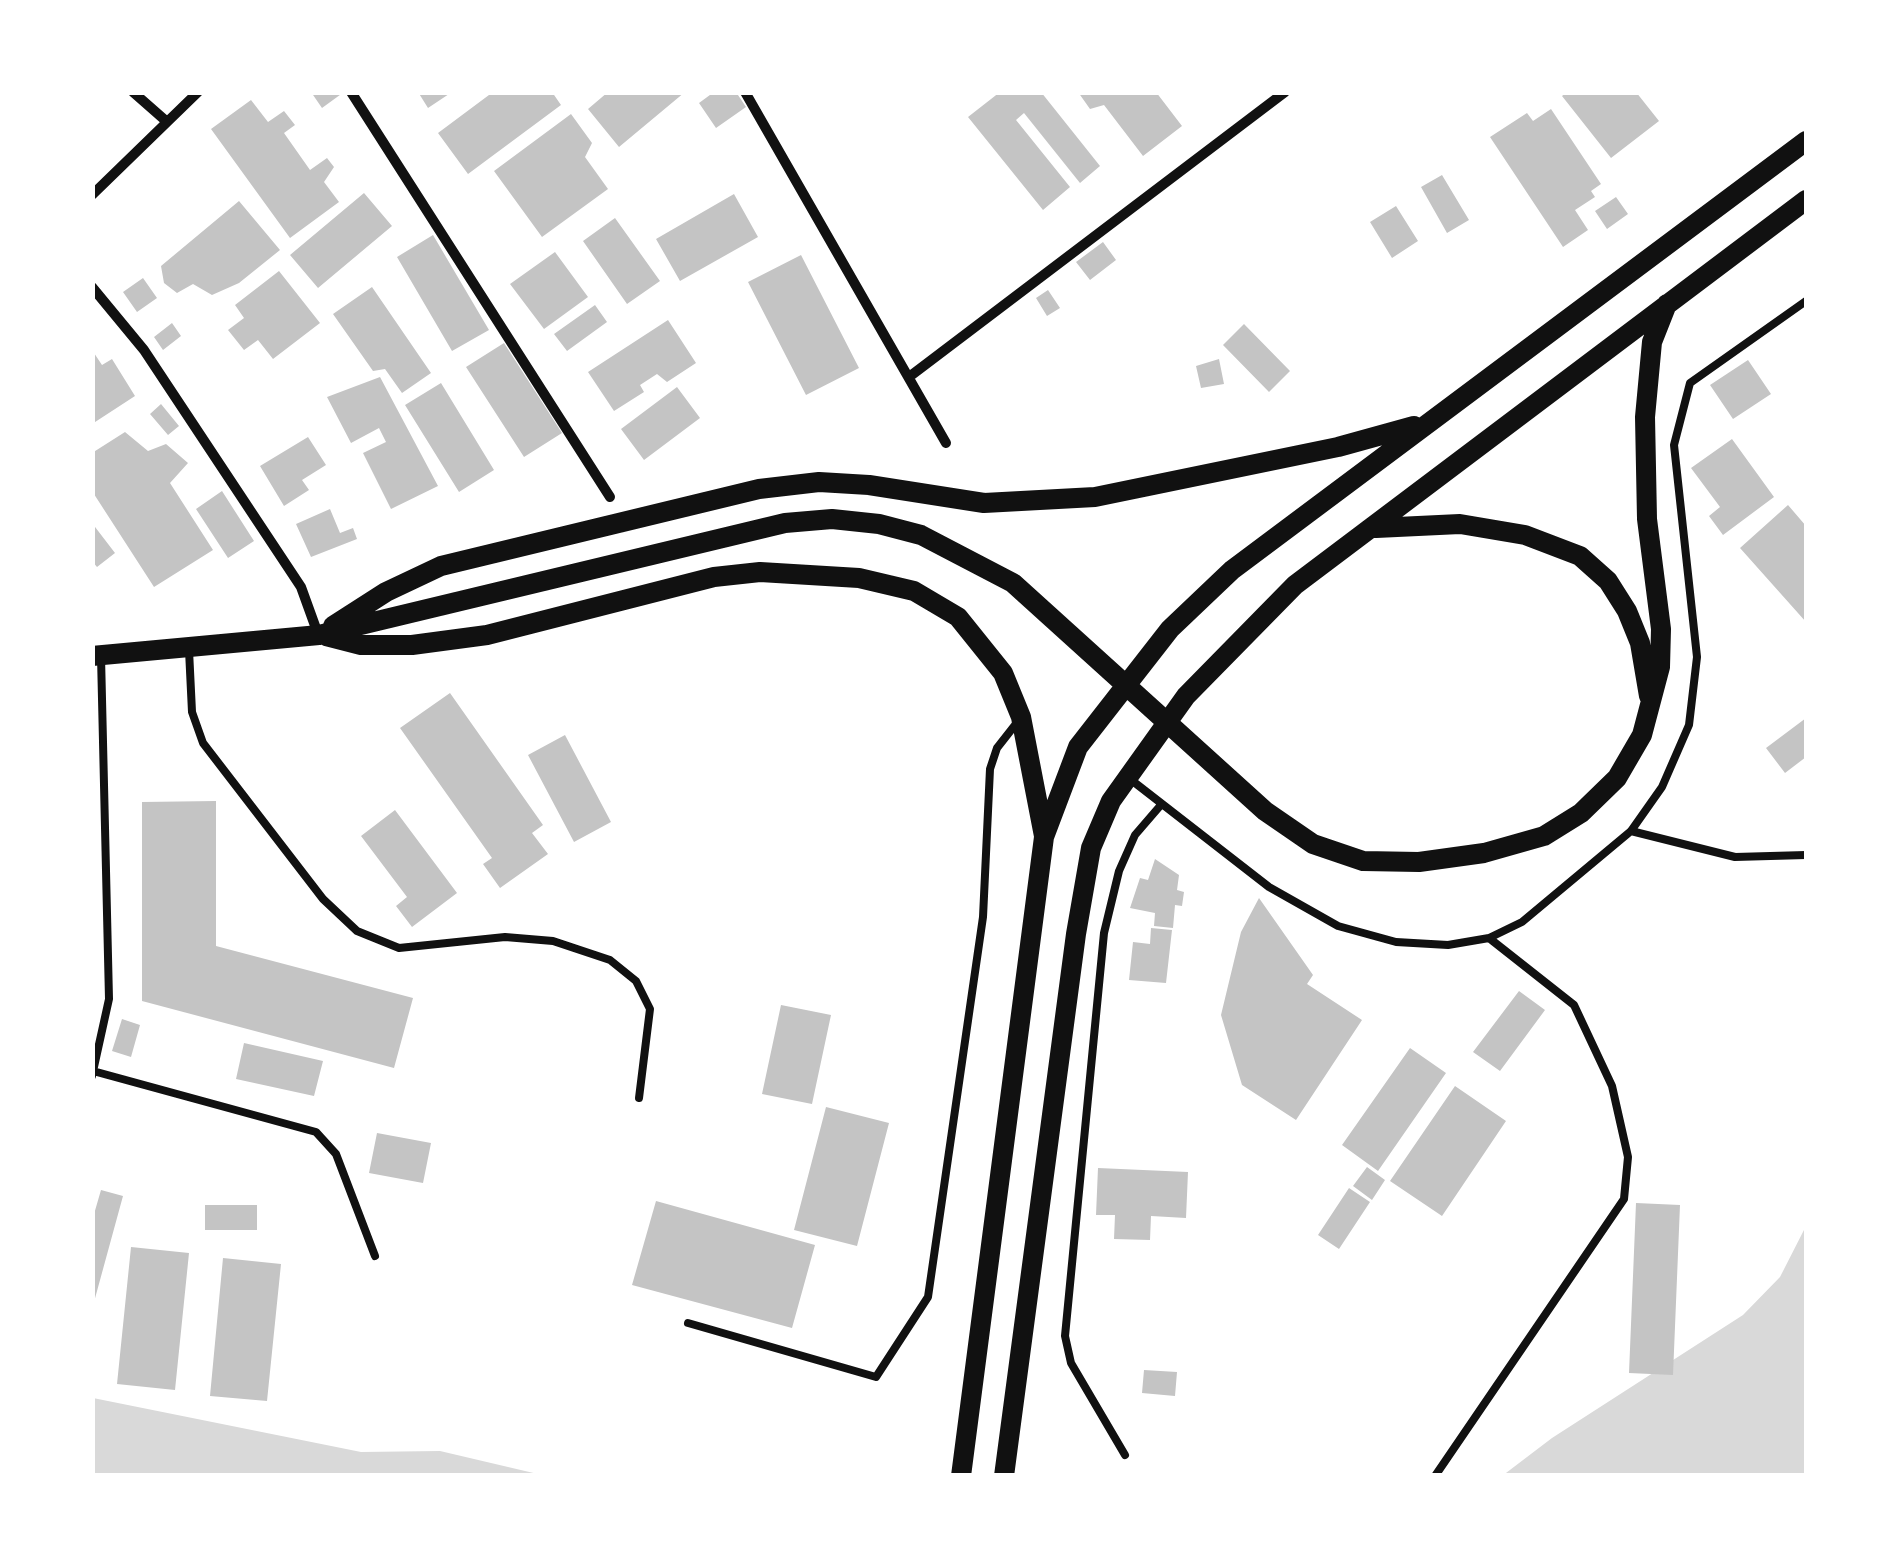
<!DOCTYPE html>
<html>
<head>
<meta charset="utf-8">
<style>
	body { margin:0 }
	#map { position:relative; width:1899px; height:1568px; overflow:hidden; background:#fff; font-family:"DejaVu Sans",sans-serif }
	canvas { display:block }
	.frame { position:absolute; inset:0; border:95px solid #fff; pointer-events:none }
</style>
</head>
<body>
<div id="map">
<canvas width="1899" height="1568"></canvas>
<div class="frame"></div>
</div>
<script>
const c = document.querySelector('canvas').getContext('2d');
c.lineJoin = 'round';
function fill(path, color) { c.fillStyle = color; c.fill(path, 'evenodd'); }
const toPath = rows => new Path2D(rows.map(r => 'M' + r).join(''));
function stroke(path, color, width, dash) { c.strokeStyle = color; c.lineWidth = width; c.lineCap = dash ? 'butt' : 'round'; c.setLineDash(dash || []); c.stroke(path); }
const water = toPath([
	[1806,1226,1806,1475,1502,1476,1552,1438,1743,1315,1780,1277],
	[93,1398,361,1452,440,1451,542,1475,93,1475]
]);
const building = toPath([
	[311,92,344,92,322,108],
	[418,92,452,92,428,108],
	[493,92,552,92,561,105,468,174,438,133],
	[608,92,685,92,619,147,588,109],
	[714,92,736,92,746,107,716,128,699,103],
	[1000,92,1041,92,1100,166,1080,183,1024,113,1016,120,1070,187,1043,210,968,117],
	[1078,92,1156,92,1182,126,1143,156,1104,105,1090,109],
	[1567,92,1636,92,1659,121,1611,158,1562,96],
	[251,100,268,122,284,111,295,125,284,133,310,170,327,158,334,167,324,182,339,202,290,238,211,129],
	[1551,109,1601,184,1591,191,1595,197,1575,210,1588,230,1563,247,1490,137,1527,113,1533,121],
	[571,114,592,143,585,157,608,189,542,237,494,171],
	[1442,175,1469,220,1447,233,1421,187],
	[364,193,392,226,318,288,290,255],
	[734,194,758,237,680,281,656,239],
	[1616,197,1628,214,1607,229,1595,211],
	[239,201,280,250,239,283,212,295,193,284,177,293,164,283,161,266],
	[1396,206,1418,241,1392,258,1370,222],
	[615,218,660,281,627,304,583,241],
	[433,235,489,330,452,351,397,257],
	[1103,242,1116,260,1090,280,1076,262],
	[555,252,588,297,544,329,510,284],
	[801,255,859,368,806,395,748,282],
	[279,271,320,323,273,359,258,340,244,350,228,330,244,318,235,305],
	[143,278,157,298,137,312,123,292],
	[372,287,431,373,402,393,385,369,373,371,333,314],
	[1048,290,1060,308,1047,316,1036,298],
	[595,305,607,322,567,351,554,334],
	[668,320,696,363,667,382,657,374,640,385,644,392,614,411,588,372],
	[172,323,181,336,163,350,154,337],
	[1244,324,1290,371,1269,392,1223,345],
	[504,343,562,433,524,457,466,367],
	[92,350,102,365,112,359,135,396,92,424],
	[1219,359,1224,384,1201,388,1196,366],
	[1748,360,1771,394,1733,419,1710,385],
	[380,377,438,486,391,509,363,453,386,442,379,428,351,443,327,397],
	[441,383,494,470,459,492,405,405],
	[677,387,700,418,644,460,621,429],
	[161,404,179,426,168,435,150,414],
	[125,432,148,451,166,444,188,463,170,483,213,550,154,587,92,491,92,453],
	[308,437,326,465,302,480,309,490,284,506,260,466],
	[1732,439,1774,497,1723,535,1709,516,1720,507,1691,468],
	[222,491,254,541,228,558,196,509],
	[1788,505,1806,526,1806,622,1740,548],
	[330,509,340,533,353,528,357,539,311,557,296,524],
	[92,523,115,553,97,567,92,561],
	[450,693,543,825,532,833,548,854,500,888,483,864,492,858,400,728],
	[1806,718,1806,757,1785,773,1766,748],
	[565,735,611,822,574,842,528,755],
	[216,801,216,946,413,998,394,1068,142,1001,142,802],
	[395,810,457,893,412,927,396,906,407,897,361,836],
	[1155,859,1179,875,1177,890,1184,892,1182,906,1175,905,1173,928,1154,926,1155,913,1130,908,1140,878,1148,880],
	[1259,898,1313,975,1307,984,1362,1020,1296,1120,1242,1085,1221,1015,1241,932],
	[1151,928,1172,930,1166,983,1129,980,1133,942,1150,944],
	[1519,991,1545,1010,1500,1071,1473,1052],
	[781,1005,831,1015,812,1104,762,1094],
	[122,1019,140,1025,131,1057,112,1051],
	[244,1043,323,1061,314,1096,236,1079],
	[1410,1048,1446,1073,1378,1171,1342,1145],
	[1455,1086,1506,1121,1442,1216,1390,1181],
	[826,1107,889,1123,857,1246,794,1230],
	[377,1133,431,1143,423,1183,369,1173],
	[1367,1167,1385,1180,1372,1200,1353,1186],
	[1098,1168,1188,1172,1186,1218,1151,1216,1150,1240,1114,1239,1115,1215,1096,1215],
	[1349,1188,1370,1202,1339,1249,1318,1235],
	[101,1190,123,1196,94,1302,92,1221],
	[656,1201,815,1245,792,1328,632,1285],
	[1636,1203,1680,1205,1673,1375,1629,1373],
	[205,1205,257,1205,257,1230,205,1230],
	[131,1247,189,1253,175,1390,117,1384],
	[223,1258,281,1264,267,1401,210,1396],
	[1144,1370,1177,1372,1175,1396,1142,1393]
]);
const service = toPath([
	[189,650,192,712,203,743,323,899,357,931,399,948,505,937,553,941,610,960,636,981,650,1009,639,1098],
	[1130,779,1269,887,1338,926,1396,942,1448,945,1489,938,1522,922,1631,831,1662,787,1689,725,1697,657,1674,445,1690,383,1806,301],
	[1631,831,1735,857,1806,855],
	[93,1071,316,1132,336,1154,375,1256],
	[92,1076,109,999,101,656],
	[688,1323,876,1377,928,1297,983,917,990,769,997,748,1019,720],
	[1125,1455,1071,1363,1065,1336,1104,933,1119,871,1135,835,1160,806],
	[1435,1476,1624,1199,1628,1157,1612,1086,1574,1005,1489,938]
]);
const minor = toPath([
	[133,92,166,121],
	[351,92,610,497],
	[745,92,946,443],
	[92,195,198,92],
	[92,287,144,350,301,587,318,634],
	[909,377,1285,92]
]);
const secondary = toPath([
	[1376,528,1460,524,1525,535,1580,556,1608,581,1627,611,1640,643,1649,696],
	[333,626,386,592,441,566,759,489,819,482,869,485,984,503,1095,497,1338,447,1414,426],
	[326,636,361,645,412,645,487,635,714,577,760,572,859,578,914,591,958,617,1003,673,1021,717,1044,836],
	[92,656,319,635,785,523,832,519,879,524,921,535,1013,583,1265,811,1313,844,1363,861,1419,862,1484,853,1544,836,1581,813,1617,778,1642,735,1660,667,1661,629,1647,519,1645,417,1652,342,1667,304],
	[961,1476,1044,837,1078,747,1170,629,1232,570,1806,141],
	[1004,1476,1076,934,1091,848,1111,801,1186,696,1295,585,1806,200]
]);
fill(water, '#d9d9d9');
fill(building, '#c4c4c4');
stroke(service, '#111', 8);
stroke(minor, '#111', 10);
stroke(secondary, '#111', 20);
</script>
</body>
</html>
